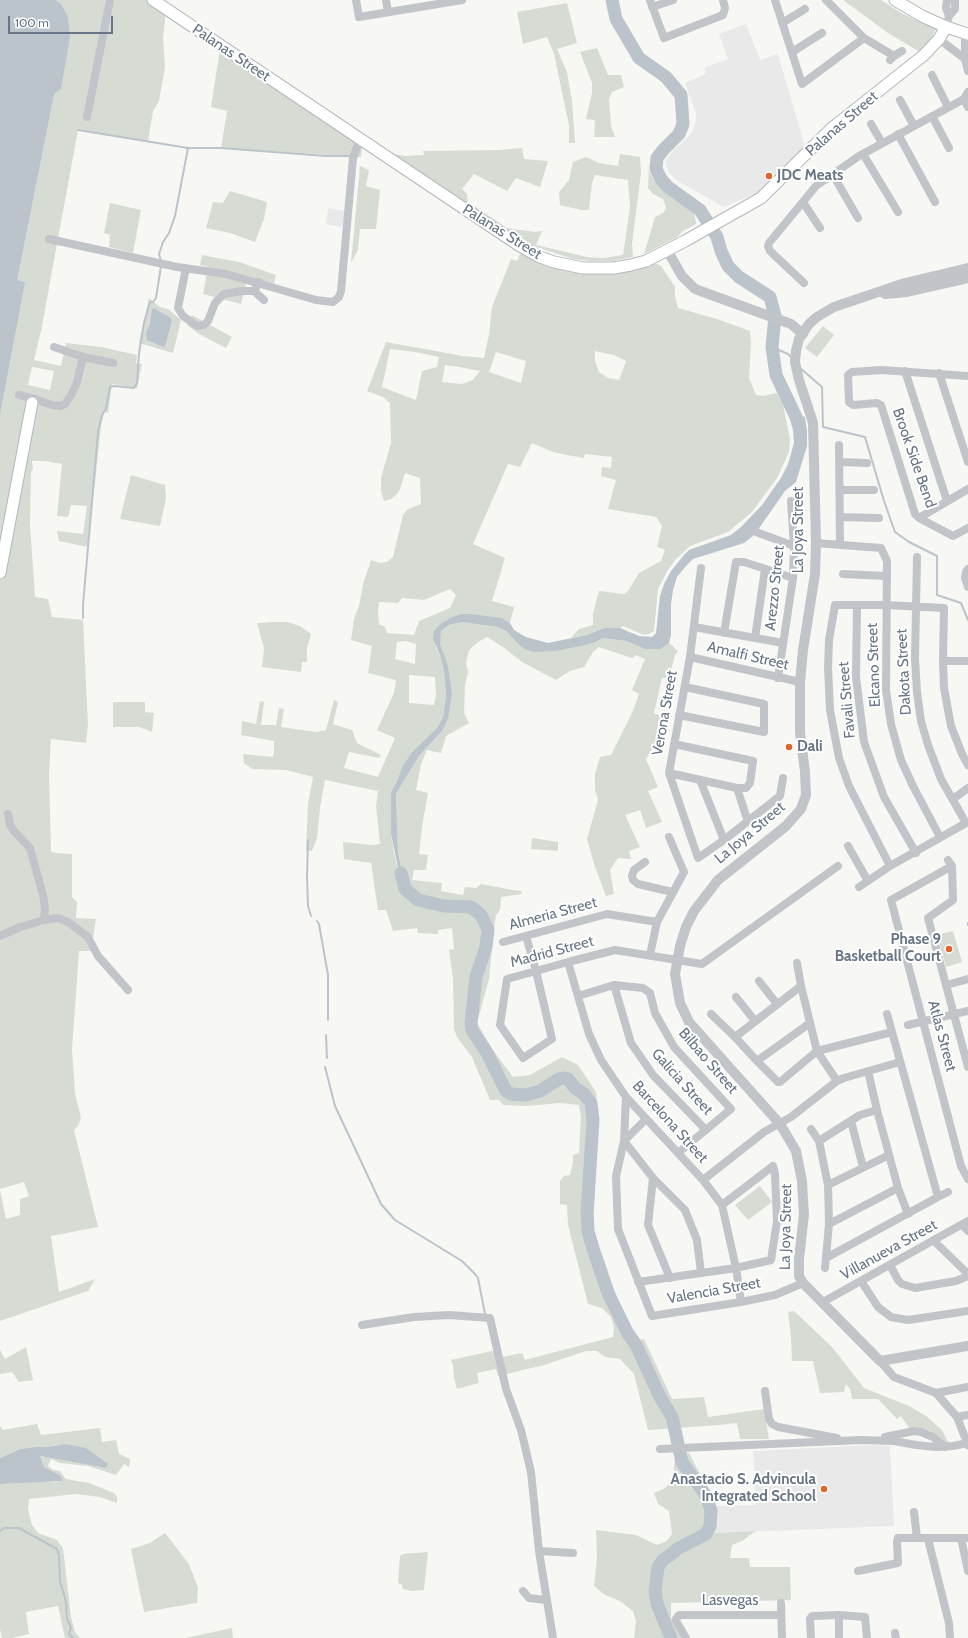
<!DOCTYPE html>
<html>
<head>
<meta charset="utf-8">
<style>
	body { margin:0 }
	#map { position:relative; width:968px; height:1638px; overflow:hidden; background:#f7f7f4; font-family:Cabin,sans-serif }
	canvas { display:block }
	.scale { position:absolute; left:8px; top:16px; width:105px; height:18px; box-sizing:border-box; border:2px solid #677584; border-top:0; padding-left:5px; font-size:12px; line-height:14px; white-space:nowrap; color:#677584; -webkit-text-stroke:3px #fff; paint-order:stroke }
</style>
</head>
<body>
<div id="map">
<canvas width="968" height="1638"></canvas>
<div class="scale">100 m</div>
</div>
<script>
const c = document.querySelector('canvas').getContext('2d');
c.lineJoin = 'round';
function fill(path, color) { c.fillStyle = color; c.fill(path, 'evenodd'); }
const toPath = rows => new Path2D(rows.map(r => 'M' + r).join(''));
function stroke(path, color, width, dash) { c.strokeStyle = color; c.lineWidth = width; c.lineCap = dash ? 'butt' : 'round'; c.setLineDash(dash || []); c.stroke(path); }
function drawText(font, color, halo, rows, align = 'center') {
  c.font = font + ' Cabin,sans-serif'; c.lineWidth = 4; c.setLineDash([]); c.textBaseline = 'middle'; c.strokeStyle = halo; c.fillStyle = color; for (const [text, x, y, turn = 0] of rows) {
    c.save(); c.translate(x, y); c.rotate((+turn || 0) * Math.PI / 180); c.textAlign = isNaN(turn) ? turn : align; if (halo) c.strokeText(text, 0, 0); c.fillText(text, 0, 0); c.restore();
  }
}
const built = toPath([
	[746,24,760,60,778,54,806,150,761,191,724,207,676,180,669,173,665,162,671,153,691,134,696,121,696,113,685,83,706,74,704,68,728,59,719,34],
	[328,208,345,211,342,227,326,224],
	[873,1445,890,1446,894,1526,715,1533,715,1506,756,1505,753,1451]
]);
const green = toPath([
	[0,0,148,0,166,12,163,38,165,67,159,101,153,111,148,141,78,130,41,331,34,360,61,366,66,343,101,347,137,355,136,363,142,364,137,388,112,384,108,413,104,412,101,427,88,547,59,541,57,531,83,534,87,506,71,505,68,517,57,516,62,464,45,461,32,461,33,469,31,472,30,524,35,597,48,599,52,617,83,620,88,725,86,743,51,739,49,774,51,850,52,852,56,853,72,854,72,897,77,902,76,918,96,919,91,951,79,951,72,1049,75,1093,81,1118,78,1126,74,1130,98,1227,51,1236,59,1292,95,1279,88,1291,0,1321,0,1190,6,1219,20,1215,20,1199,29,1196,24,1182,0,1189],
	[32,367,54,371,50,390,28,385],
	[843,0,881,0,903,14,936,29,931,39,920,52,888,33],
	[567,3,577,43,557,49,567,72,572,101,575,143,569,143,569,125,554,54,547,37,523,44,517,12],
	[597,48,608,75,621,75,624,87,612,92,609,99,611,126,615,137,594,137,595,120,586,119,592,93,592,83,580,52],
	[220,49,251,72,301,107,362,146,361,157,221,148,227,111,211,107],
	[522,148,524,159,548,161,540,187,516,178,507,191,474,174,462,189,467,194,468,202,507,228,535,232,542,231,536,245,587,257,603,258,623,255,630,207,628,180,595,175,592,183,589,210,581,210,560,205,559,192,569,180,573,162,586,157,599,163,618,166,620,154,640,157,641,173,632,244,633,257,613,261,590,261,573,259,536,247,517,236,393,154,406,156,424,155,423,151,499,150],
	[649,164,649,171,654,181,676,198,690,207,693,210,696,222,696,224,683,231,677,237,644,254,655,217,663,213,666,208,663,199,653,194,648,188],
	[360,166,369,170,366,186,380,190,376,229,360,229,358,250,351,263],
	[230,191,267,202,264,219,255,242,230,233,206,228,213,202,223,203],
	[110,203,141,210,133,253,109,247,110,235,104,233],
	[521,252,554,266,657,264,661,266,675,287,675,296,678,308,717,319,750,331,751,343,749,378,756,395,763,396,777,393,783,404,790,439,789,452,777,478,752,512,728,532,690,546,676,559,668,570,658,589,654,631,649,634,644,635,623,626,620,628,604,628,587,635,571,638,579,629,593,625,593,613,599,591,624,594,628,591,639,573,661,561,665,550,657,547,662,526,656,517,608,509,616,480,601,476,602,467,611,468,612,457,585,454,584,458,567,455,553,452,532,443,520,467,508,464,473,544,505,558,492,601,514,607,510,623,502,618,450,618,440,624,434,631,436,648,440,655,444,671,446,696,443,717,437,728,412,752,402,767,397,781,391,792,391,834,394,852,401,881,403,876,398,851,396,794,419,756,443,730,452,694,440,644,440,636,441,631,449,625,462,622,497,627,506,631,517,643,524,649,533,652,594,643,603,638,626,641,645,649,661,649,669,643,678,651,675,655,669,678,662,678,654,713,663,717,662,733,646,759,658,787,648,791,662,822,646,828,640,810,625,815,640,847,629,851,631,859,618,858,610,870,614,894,606,896,595,867,587,839,598,800,595,790,595,774,600,757,611,755,633,711,639,694,632,690,645,659,636,655,632,658,599,647,593,652,584,667,570,671,556,680,522,662,503,647,487,637,478,642,469,650,466,663,468,672,465,685,464,713,469,723,446,736,441,753,427,750,421,764,416,790,428,793,422,827,419,854,428,855,426,870,414,870,412,880,442,883,441,891,463,895,465,887,476,888,481,884,512,890,521,891,522,894,501,897,500,910,496,915,494,929,489,979,477,1023,493,1050,513,1077,530,1075,562,1057,578,1065,596,1092,598,1125,593,1228,632,1341,644,1339,672,1399,704,1397,708,1417,764,1409,769,1439,740,1439,737,1423,719,1425,648,1430,634,1374,620,1359,605,1357,597,1351,586,1351,544,1365,498,1376,496,1369,477,1373,479,1383,457,1389,454,1378,453,1365,451,1360,501,1349,502,1357,522,1353,525,1360,613,1337,614,1327,611,1317,602,1308,588,1304,568,1225,567,1205,560,1204,560,1181,564,1176,570,1175,573,1163,573,1155,579,1153,581,1117,579,1105,560,1103,526,1106,503,1105,499,1100,490,1100,472,1057,457,1037,454,1029,453,979,449,950,454,949,452,928,438,930,438,934,418,933,417,928,393,931,386,910,378,910,371,863,344,859,343,842,371,845,380,844,376,806,378,791,325,780,320,808,317,838,312,851,306,850,308,804,313,777,286,770,252,769,244,763,243,754,273,757,274,752,274,741,241,735,242,721,256,724,260,701,264,702,261,725,276,725,279,708,284,709,281,727,316,732,326,730,334,700,338,702,333,724,352,730,357,743,381,755,379,758,349,752,344,768,378,777,395,738,377,730,394,693,396,680,368,673,372,646,351,640,354,619,359,606,363,584,371,560,380,563,387,562,393,557,403,515,408,509,421,504,420,478,405,473,400,489,397,494,391,499,384,501,381,491,381,478,391,443,390,403,383,397,367,391,386,342,463,356,484,358,489,335,492,307,511,259,517,261],
	[390,349,415,352,439,357,437,367,422,371,416,400,382,387],
	[595,351,614,355,626,361,619,380,608,378,599,372,595,361],
	[496,352,526,361,521,383,489,372],
	[445,365,459,367,480,371,473,380,462,384,442,382],
	[450,589,456,595,450,608,419,621,414,635,387,633,385,627,379,624,378,611,379,602,398,603,402,598,424,600],
	[406,641,416,644,415,664,395,659,397,642],
	[409,675,435,677,436,696,434,705,409,703],
	[202,255,239,262,276,275,274,284,248,277,241,304,203,294,208,267,200,265],
	[149,298,160,307,168,309,181,320,173,353,139,343],
	[154,308,171,318,172,321,166,344,160,346,151,342,146,333],
	[192,315,232,337,226,348,199,334,187,325],
	[823,326,834,335,817,357,805,348],
	[131,475,165,485,166,498,160,526,120,519],
	[272,622,287,622,300,626,311,634,307,648,307,662,302,662,301,672,262,667,264,648,257,623],
	[113,702,145,702,145,712,154,713,152,732,139,727,113,727],
	[532,838,558,842,558,851,531,849],
	[953,931,962,962,946,967,937,935],
	[760,1186,772,1202,748,1220,735,1205],
	[794,1311,832,1347,864,1388,909,1406,926,1416,942,1430,949,1444,934,1442,931,1431,909,1428,901,1416,897,1419,878,1399,852,1399,850,1389,846,1384,844,1392,820,1393,813,1361,792,1361,791,1337,788,1312],
	[26,1347,33,1380,19,1382,12,1372,0,1374,0,1350,5,1359],
	[37,1424,41,1435,100,1428,102,1442,116,1440,119,1454,130,1459,129,1467,124,1464,116,1475,88,1466,60,1463,51,1459,48,1466,53,1470,60,1471,66,1479,89,1483,114,1493,117,1497,117,1503,100,1497,76,1494,29,1499,28,1509,32,1525,38,1533,57,1540,63,1548,71,1617,75,1632,80,1638,65,1638,58,1606,26,1612,29,1634,12,1638,2,1638,0,1629,0,1484,39,1481,58,1482,58,1474,44,1467,40,1456,101,1467,65,1444,49,1447,35,1447,20,1449,0,1458,0,1426,3,1430],
	[689,1453,712,1497,715,1506,715,1533,756,1531,742,1541,732,1545,730,1558,749,1558,750,1567,790,1567,791,1600,671,1603,671,1617,682,1638,634,1638,636,1621,633,1611,620,1601,605,1595,594,1586,597,1557,596,1530,636,1535,657,1545,667,1541,672,1534,669,1511,658,1504,654,1493,665,1488,672,1481,674,1471,675,1454],
	[165,1533,189,1564,198,1588,197,1603,144,1612,131,1549,150,1543],
	[428,1552,424,1590,412,1591,403,1589,402,1585,398,1583,400,1556,403,1554],
	[232,1628,233,1638,185,1638]
]);
const water = toPath([
	[0,0,55,0,61,4,68,17,70,37,61,89,54,94,17,280,25,282,0,414],
	[154,308,171,318,172,321,166,344,164,347,160,346,147,340,146,333,150,322,152,309],
	[788,411,805,417,807,432,807,446,796,482,785,491,755,534,744,543,693,559,686,566,677,577,673,590,671,604,671,635,669,643,661,649,645,649,626,641,603,638,594,643,556,651,533,652,524,649,517,643,506,631,497,627,462,622,449,625,441,631,440,644,448,666,452,694,448,718,443,730,419,756,396,794,398,851,405,889,401,881,391,834,391,792,397,781,402,767,412,752,437,728,443,717,446,696,444,671,440,655,433,639,434,631,440,624,450,618,461,614,470,614,502,618,510,623,514,630,526,637,548,643,587,635,604,628,620,628,639,636,652,637,656,633,660,596,664,584,671,571,684,555,689,550,731,535,741,527,762,505,781,478,788,464,794,443,793,430],
	[64,1444,86,1448,108,1464,106,1468,40,1456,44,1467,58,1474,62,1478,62,1481,0,1484,0,1458,20,1449,35,1447,49,1447]
]);
const stream = toPath([
	[78,130,188,148,221,148,326,156,350,156],
	[161,261,159,254,163,242,169,233,175,216,188,148],
	[772,347,788,354,791,357],
	[800,368,822,387,823,427,865,437,884,501,895,532,909,542,937,556,937,595,961,603,968,620],
	[83,618,83,605,98,432,102,415,106,409,110,387,114,386,134,388,137,383,139,353,144,323,150,302,153,302,156,298,161,266],
	[308,840,307,877,308,906,311,916],
	[317,921,319,924,328,975,328,1020],
	[968,923,968,925],
	[326,1035,327,1058],
	[325,1067,335,1106,381,1204,395,1220,462,1261,475,1274,478,1278,485,1314],
	[0,1531,4,1528,19,1528,57,1549,59,1556,60,1581,66,1602,67,1619,71,1627,69,1634,73,1638]
]);
const river = toPath([
	[612,0,616,19,639,58,666,77,681,95,683,124,679,134,664,149,657,158,656,169,661,179,668,187,700,210,717,237,721,251,728,266,739,277,770,297,775,316,772,347,776,375,796,417,800,429],
	[401,873,405,889,418,900,444,906,471,907,480,914,484,921,488,930,486,947,476,977,471,1023,472,1030,487,1053,506,1091,511,1094,526,1095,540,1091,559,1079,564,1078,568,1079,575,1088,584,1094,591,1103,593,1120,587,1214,588,1231,593,1249,608,1293,627,1332,636,1345,660,1397,672,1417,682,1462,707,1497,711,1511,710,1526,706,1534,677,1549,673,1553,663,1560,658,1567,655,1591,657,1604,671,1638]
]);
const minor = toPath([
	[356,0,359,17,462,0],
	[386,0,388,12],
	[650,0,664,38,723,15,725,8,723,0],
	[775,0,802,84,864,38],
	[826,0,864,38,894,56,890,60],
	[947,0,946,8,949,16],
	[652,7,673,0],
	[782,23,805,9],
	[946,27,949,16,955,9,955,0],
	[965,33,965,59,968,71],
	[939,39,965,59],
	[792,52,822,33],
	[894,56,902,51],
	[932,75,948,107],
	[964,99,968,107],
	[900,100,914,126],
	[932,116,949,148],
	[87,117,110,0],
	[871,124,882,143],
	[898,134,935,202],
	[863,154,898,212],
	[833,175,858,218],
	[803,202,820,228],
	[49,239,177,267,226,274,316,300,333,302,339,297,341,291,353,158,360,139],
	[186,268,178,308,183,316,197,326,204,325,208,321,215,303,224,294,242,291,254,291,259,282],
	[804,283,770,251,768,246,769,243,816,186,859,156,964,99,968,92],
	[254,291,264,300],
	[54,347,83,357,113,363],
	[905,371,947,501],
	[939,373,968,462],
	[968,376,881,370,852,372,848,375,849,402,853,405,877,403,881,405,915,514,919,518,953,536,968,528],
	[19,395,35,399,52,405,61,406,65,404,72,394,77,382,83,357],
	[839,445,840,545],
	[840,462,867,463],
	[840,490,874,490],
	[840,517,879,518],
	[919,518,968,489],
	[756,532,794,546],
	[816,543,881,548,887,561,886,690,891,724,901,760,913,786,940,837],
	[701,568,690,657,669,773,698,858,724,840,780,796,783,778],
	[968,569,966,572,965,578,968,587],
	[843,574,885,576],
	[857,605,856,677,864,742,884,797,916,853],
	[694,627,783,643],
	[724,633,736,562,744,562,793,578],
	[755,638,765,569],
	[690,657,800,682],
	[943,661,968,661],
	[778,678,793,578,794,546,791,501],
	[679,715,764,732,764,704,685,687],
	[669,773,737,788,746,788,750,783,753,761,674,744],
	[700,780,724,840],
	[737,788,748,822],
	[953,799,968,788],
	[8,814,10,825,14,831,30,848,43,895,45,909,44,920],
	[848,846,868,881],
	[948,860,952,866,953,900,928,918,968,1067],
	[645,862,634,870,632,876,633,880,638,884,672,892],
	[890,866,849,786,839,758,830,710,828,668,829,640,835,605,886,605,944,608,943,661,944,688,951,726,962,754,968,765],
	[952,866,891,900,961,1166,968,1179],
	[859,887,890,866,966,823,941,779,928,745,921,721,917,692,915,659,917,557],
	[0,936,20,927,44,920,58,918,68,922,88,937,98,956,128,990],
	[526,936,536,971,552,1039,523,1058,500,1025,507,979,536,971,568,962,615,950,702,964,838,866],
	[503,942,607,914,657,922],
	[650,955,657,922,684,872,669,837],
	[568,962,589,1034,601,1060,626,1097,703,1180,722,1205,736,1268,741,1302],
	[797,963,801,986,817,1051,837,1081],
	[759,981,777,1004],
	[614,985,631,1043,653,1075,706,1130],
	[946,985,968,979],
	[578,996,614,985,643,988,650,993,655,1013,674,1047,731,1109,678,1153],
	[736,997,755,1021],
	[711,1014,735,1037,757,1061,778,1082,780,1082,817,1051,892,1032],
	[908,1025,968,1011],
	[735,1037,801,986],
	[757,1061,810,1023],
	[868,1071,877,1110],
	[626,1097,624,1141,653,1178,685,1210,697,1240,701,1273],
	[646,1119,624,1141,616,1176,618,1229,652,1316,741,1302,775,1295,803,1283],
	[851,1121,863,1167],
	[811,1129,819,1141,828,1185,829,1224,825,1268],
	[819,1141,860,1115,877,1110,898,1188,908,1214],
	[653,1178,648,1225,670,1278],
	[703,1180,764,1132,791,1117,837,1081,844,1078,900,1062],
	[828,1185,889,1155],
	[938,1197,948,1192],
	[829,1224,898,1188],
	[962,1225,968,1231],
	[934,1241,968,1274],
	[826,1258,938,1197,887,1014],
	[890,1265,898,1280,902,1284,915,1288,956,1281,968,1276],
	[861,1281,878,1307,891,1317,908,1320,968,1311],
	[638,1282,736,1268,771,1260,777,1221,775,1174,773,1166,722,1205],
	[823,1302,968,1221],
	[362,1325,414,1317,449,1315,490,1318,506,1389,521,1430,531,1472,539,1551,553,1638],
	[880,1361,894,1377,936,1393,957,1417,968,1445],
	[765,1391,769,1419,772,1424,778,1427,837,1438],
	[936,1393,968,1387],
	[957,1417,968,1415],
	[885,1437,914,1431,921,1432,933,1437,945,1447],
	[660,1449,860,1440,894,1441,916,1445,936,1447,953,1446,968,1443],
	[914,1512,917,1538],
	[961,1538,968,1571],
	[928,1539,949,1623,950,1638],
	[539,1551,573,1553],
	[858,1571,898,1563,897,1542,898,1538,968,1538],
	[523,1591,529,1598,546,1600],
	[781,1603,782,1638],
	[895,1633,896,1638],
	[686,1638,676,1621,676,1619,679,1615,781,1615],
	[811,1638,810,1619,812,1616,839,1615,865,1617,867,1638],
	[839,1638,839,1615]
]);
const tertiary = toPath([
	[667,250,682,276,695,289,791,324,803,334],
	[968,268,905,283,834,307,817,317,809,324,799,339,796,351,795,362,799,380,807,404,813,423,816,543,815,574,803,650,800,682,800,732,805,772,806,795,801,809,786,826,718,880,694,911,686,927,680,946,675,974,680,1003,689,1022,780,1124,796,1151,802,1181,803,1199,804,1214,799,1259,799,1276,803,1283,880,1361,968,1346],
	[885,294,907,292,968,278]
]);
const secondary = toPath([
	[153,0,520,246,540,257,554,262,583,268,614,268,631,265,646,261,685,241,761,198,832,128,924,55,939,39,946,27],
	[895,0,922,16,946,27,968,34],
	[0,573,32,403]
]);
const markers = [
	[769,176,4,"#dd662e"],
	[789,747,4,"#dd662e"],
	[949,949,4,"#dd662e"],
	[824,1489,4,"#dd662e"]
];
const streetNames = [
	["Palanas Street",231,53,34],
	["Palanas Street",842,124,-41],
	["Palanas Street",502,232,32],
	["Brook Side Bend",914,458,71],
	["La Joya Street",799,530,-90],
	["Arezzo Street",775,588,-84],
	["Amalfi Street",748,656,13],
	["Elcano Street",874,665,-92],
	["Dakota Street",904,672,-93],
	["Favali Street",847,700,-95],
	["Verona Street",665,713,-80],
	["La Joya Street",750,833,-40],
	["Almeria Street",553,914,-15],
	["Madrid Street",552,952,-15],
	["Atlas Street",942,1036,75],
	["Bilbao Street",708,1061,49],
	["Galicia Street",682,1082,48],
	["Barcelona Street",670,1122,48],
	["La Joya Street",786,1227,-89],
	["Villanueva Street",889,1250,-29],
	["Valencia Street",714,1291,-10],
	["Lasvegas",730,1601]
];
const poiNames = [
	["JDC Meats",777,176],
	["Dali",797,747],
	["Phase 9",941,940,"right"],
	["Basketball Court",941,957,"right"],
	["Anastacio S. Advincula",816,1480,"right"],
	["Integrated School",816,1497,"right"]
];
fill(built, '#e8e9e8');
fill(green, '#d6dcd4');
fill(water, '#bbc4ca');
stroke(stream, '#bbc4ca', 2);
stroke(river, '#bbc4ca', 13);
stroke(secondary, '#b3b8bd', 13);
stroke(minor, '#c1c4c8', 8);
stroke(tertiary, '#c1c4c8', 10);
stroke(secondary, '#fff', 11);
for (const [x, y, r, color] of markers) { const dot = new Path2D(); dot.arc(x, y, r, 0, 2 * Math.PI); c.fillStyle = color; c.fill(dot); stroke(dot, '#fff', 1.5); }
drawText('15px', '#677584', '#fff', streetNames);
drawText('bold 15px', '#677584', '#fff', poiNames, 'left');
</script>
</body>
</html>
